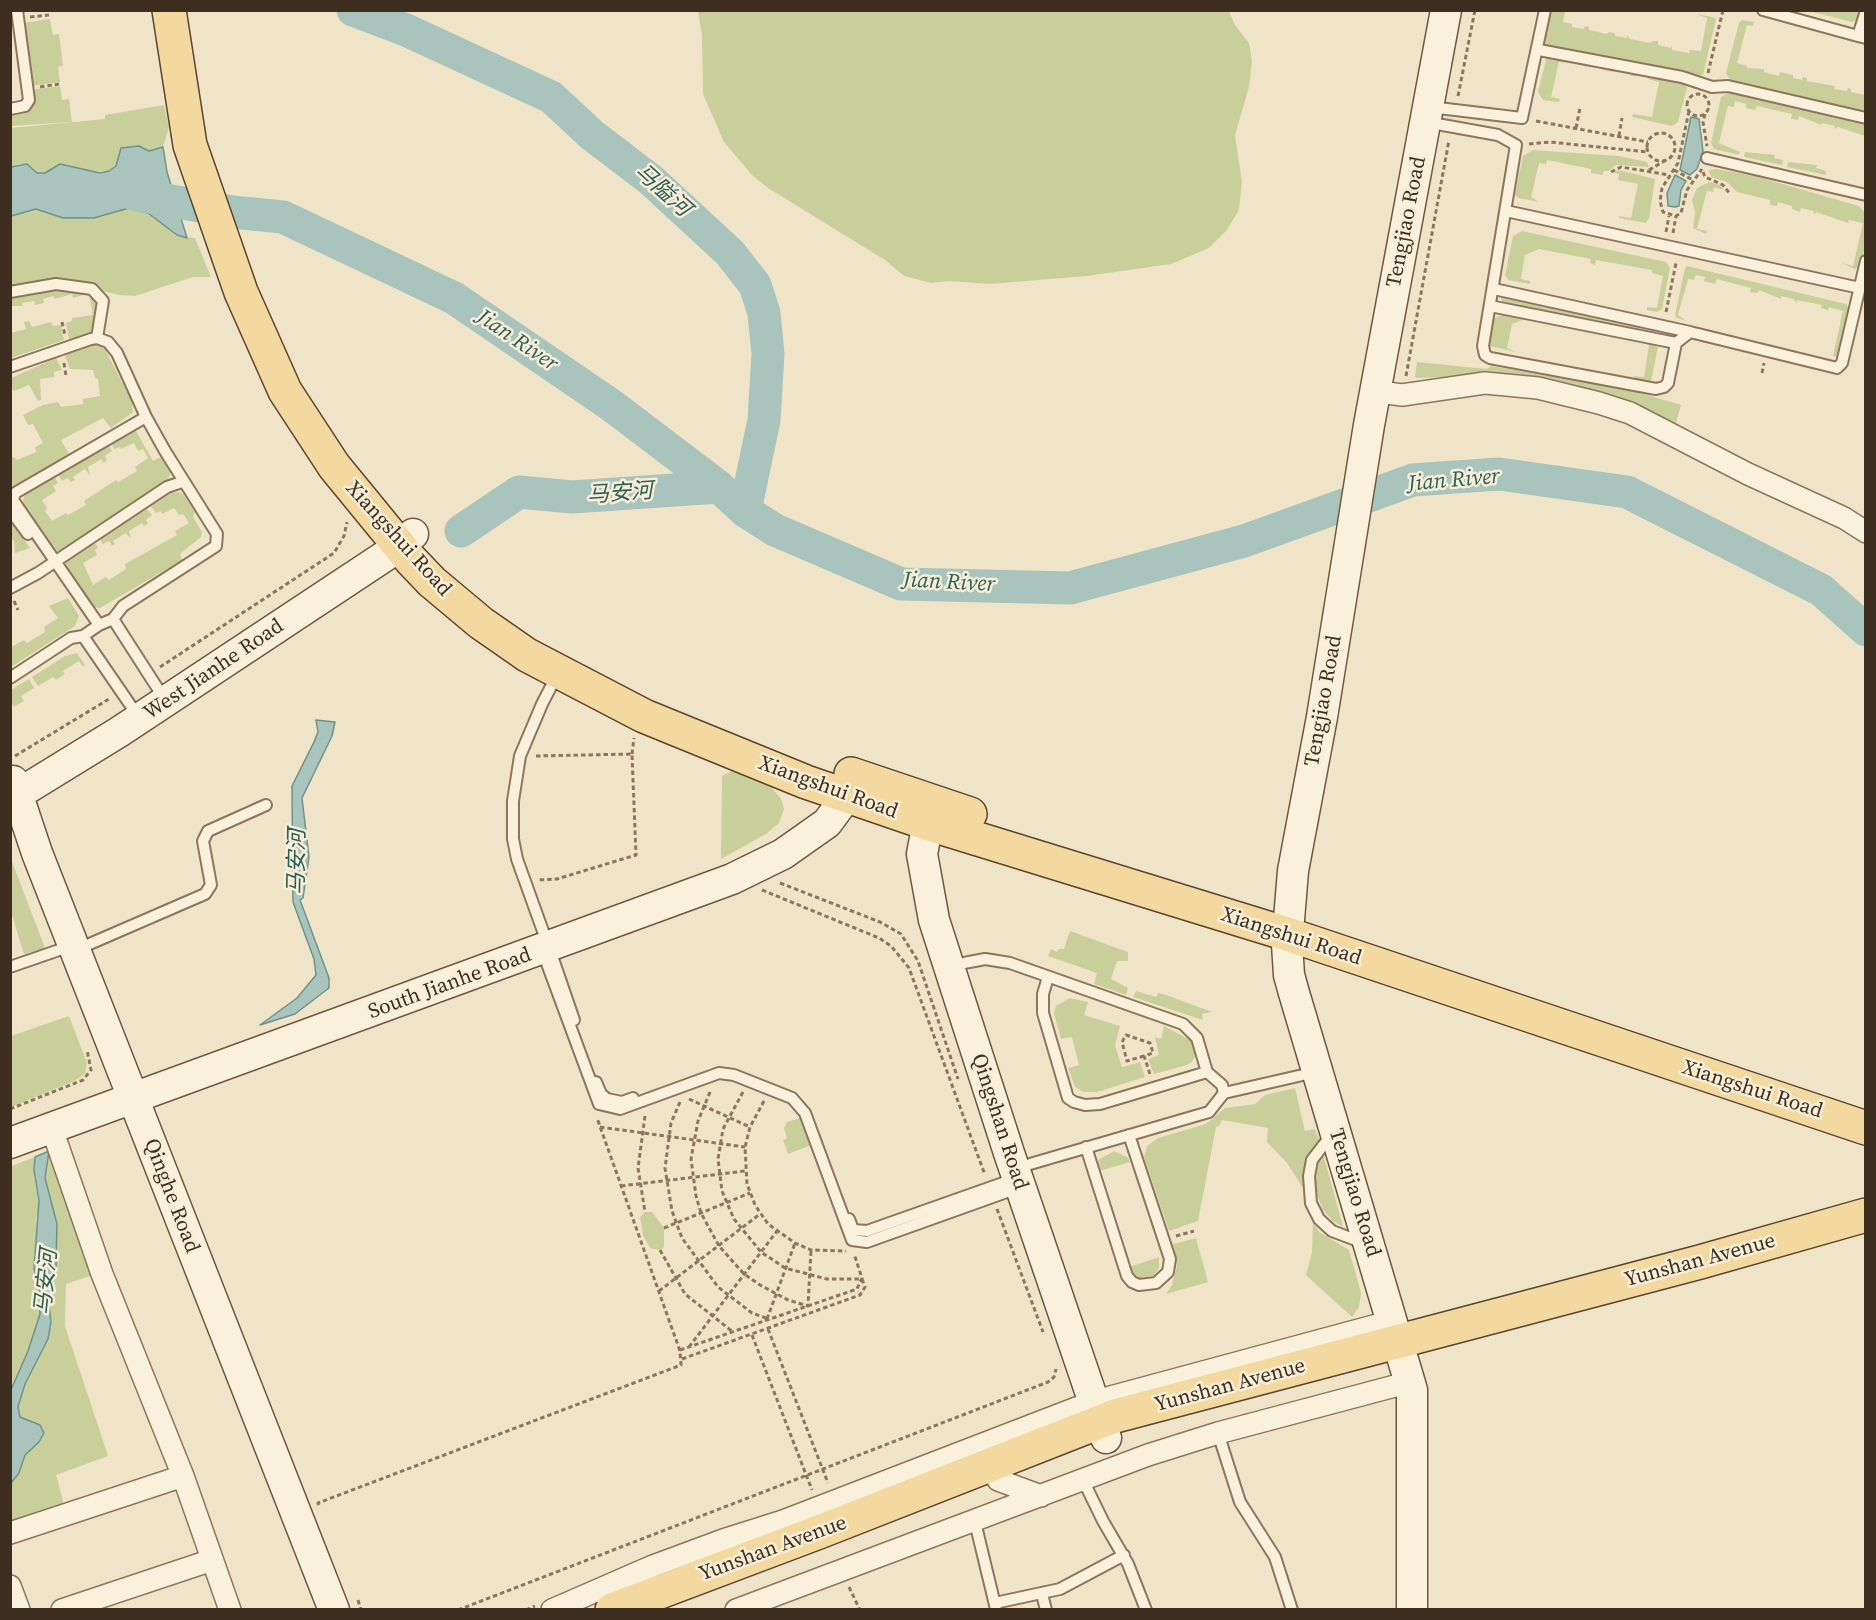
<!DOCTYPE html>
<html>
<head>
<meta charset="utf-8">
<style>
	body { margin:0 }
	#map { position:relative; width:1876px; height:1620px; overflow:hidden; background:#f0e4c8; font-family:"Source Serif 4",serif }
	canvas { display:block }
	.frame { position:absolute; inset:0; border:12px solid #3d2e20; pointer-events:none }
</style>
</head>
<body>
<div id="map">
<canvas width="1876" height="1620"></canvas>
<div class="frame"></div>
</div>
<script>
const c = document.querySelector('canvas').getContext('2d');
c.lineJoin = 'round';
function fill(path, color) { c.fillStyle = color; c.fill(path, 'evenodd'); }
const toPath = rows => new Path2D(rows.map(r => 'M' + r).join(''));
function stroke(path, color, width, dash) { c.strokeStyle = color; c.lineWidth = width; c.lineCap = dash ? 'butt' : 'round'; c.setLineDash(dash || []); c.stroke(path); }
function drawText(font, color, halo, rows, align = 'center') {
  c.font = font + ' "Source Serif 4","Noto Sans SC",serif'; c.lineWidth = 5; c.setLineDash([]); c.textBaseline = 'middle'; c.strokeStyle = halo; c.fillStyle = color; for (const [text, x, y, turn = 0] of rows) {
    c.save(); c.translate(x, y); c.rotate((+turn || 0) * Math.PI / 180); c.textAlign = isNaN(turn) ? turn : align; if (halo) c.strokeText(text, 0, 0); c.fillText(text, 0, 0); c.restore();
  }
}
const green = toPath([
	[698,11,1229,11,1235,25,1249,43,1252,61,1249,87,1235,135,1242,182,1239,210,1227,230,1209,248,1171,264,1087,276,990,284,949,281,931,283,904,276,885,260,768,188,752,175,724,142,703,94,702,35],
	[1550,11,1565,11,1563,22,1572,24,1572,27,1584,29,1585,26,1589,27,1589,30,1607,34,1609,32,1615,33,1615,36,1627,38,1627,35,1630,39,1651,43,1652,41,1658,41,1658,45,1671,48,1672,45,1672,50,1689,53,1690,50,1701,51,1707,18,1696,14,1712,17,1716,19,1703,75,1693,77,1547,47,1544,41],
	[1808,11,1860,10,1860,11,1857,20,1852,22],
	[50,19,53,35,59,34,63,66,58,67,60,82,31,86,23,23],
	[1742,20,1754,22,1753,26,1747,25,1737,63,1747,66,1747,68,1764,69,1764,72,1779,76,1780,72,1793,75,1793,78,1802,80,1803,77,1807,78,1807,81,1835,86,1834,89,1847,91,1848,88,1851,89,1851,92,1865,95,1865,112,1730,80,1726,73,1739,23],
	[1547,56,1683,82,1687,88,1678,122,1672,126,1632,117,1633,114,1652,117,1659,82,1648,79,1648,76,1631,76,1630,73,1616,70,1615,72,1603,70,1603,67,1588,64,1587,67,1569,61,1568,63,1559,62,1551,97,1560,99,1559,102,1543,100,1538,92],
	[60,86,62,100,69,99,72,122,11,126,11,114,26,111,31,107,31,90],
	[1730,92,1865,125,1865,136,1838,127,1834,129,1835,126,1822,123,1821,125,1799,116,1798,120,1791,119,1792,114,1757,106,1755,110,1746,108,1746,104,1735,101,1734,107,1728,106,1719,143,1740,152,1739,155,1714,149,1711,143,1721,97],
	[164,105,169,127,163,147,149,151,127,148,119,152,116,166,109,171,90,172,60,165,45,173,36,173,20,164,11,167,10,128,105,119,105,115],
	[1533,150,1619,156,1647,162,1649,167,1616,165,1609,171,1604,171,1602,175,1591,173,1591,169,1547,160,1546,164,1539,163,1531,197,1539,202,1518,198,1515,194,1523,156],
	[1745,152,1775,155,1774,158,1783,160,1782,165,1744,157],
	[1788,162,1817,165,1816,168,1826,171,1826,175,1787,167],
	[1716,169,1755,176,1859,206,1866,214,1865,245,1861,265,1855,269,1841,263,1853,266,1863,223,1849,220,1848,223,1816,212,1815,215,1813,211,1801,208,1800,212,1792,209,1792,206,1778,202,1777,206,1770,205,1770,200,1737,192,1727,182,1711,177,1709,170],
	[1619,170,1655,179,1649,218,1646,223,1619,218,1619,216,1631,218,1638,184,1618,180,1619,174,1613,173],
	[1709,182,1720,185,1724,190,1714,187,1713,192,1707,191,1697,229,1707,231,1706,234,1693,228,1695,212,1692,200,1697,188],
	[129,208,148,213,182,237,195,238,211,277,193,277,135,296,119,295,56,280,11,288,11,216,36,209,63,218,102,217,118,209],
	[1522,231,1666,262,1670,268,1662,309,1657,312,1647,310,1647,307,1657,308,1663,276,1652,273,1652,270,1596,260,1595,265,1590,263,1591,259,1539,249,1525,255,1521,279,1530,281,1530,284,1508,280,1505,275,1513,236],
	[1687,266,1846,304,1850,310,1838,357,1833,356,1843,311,1829,307,1828,310,1821,308,1822,305,1797,300,1796,303,1794,299,1781,296,1781,299,1759,290,1757,293,1750,292,1751,288,1717,279,1715,284,1704,281,1705,277,1696,275,1694,280,1688,279,1678,315,1687,321,1677,318,1675,315,1685,268],
	[52,290,87,291,99,299,94,335,69,339,66,323,72,321,72,318,93,315,89,293,73,298,72,294,55,299,53,296,43,299,44,303,35,305,34,301,22,303,23,306,11,306,10,298],
	[1501,296,1659,329,1656,333,1502,302],
	[1502,315,1525,319,1512,324,1507,348,1516,352,1490,346,1493,319],
	[29,321,32,327,51,322,53,326,61,325,64,340,11,358,11,333,26,329,24,322],
	[1638,340,1658,347,1651,381,1633,379,1634,376,1644,377,1649,345],
	[94,342,104,347,132,402,133,412,111,428,103,418,61,440,69,454,21,485,11,486,10,458,14,457,17,460,36,452,35,447,43,443,33,424,28,425,23,415,43,405,58,402,61,407,83,404,83,399,100,396,98,379,95,378,93,370,70,369,64,353],
	[56,358,62,370,54,372,54,377,40,379,41,400,38,401,29,385,14,391,11,388,11,378],
	[1417,362,1487,369,1491,366,1637,392,1681,405,1675,426,1503,375,1418,378,1415,377],
	[136,431,153,461,161,457,170,472,169,478,64,550,57,551,23,504,24,494,54,476,58,483,53,486,56,491,42,500,47,508,45,511,52,521,66,513,68,515,86,505,84,501,116,480,118,482,137,471,135,467,148,458,143,449,138,451,134,443,121,449,120,447,114,449,112,444],
	[109,446,112,451,105,456,107,460,104,463,101,459,88,467,90,476,85,469,73,477,75,480,71,482,68,478,62,481,58,474],
	[178,492,183,494,195,512,193,517,202,532,201,537,180,554,182,560,100,608,93,607,67,570,66,561,94,542,98,547,95,550,97,555,83,563,93,585,106,577,109,580,126,569,125,564,177,535,175,531,189,523,183,514,179,515,174,508,162,514,161,511,156,513,149,504,166,493],
	[146,508,152,515,146,520,148,524,144,526,142,523,129,531,131,539,126,533,113,541,115,544,112,546,109,541,103,544,99,538],
	[10,522,11,522,30,548,15,553,14,541,11,538],
	[68,598,79,616,75,626,11,667,11,647,24,640,27,643,45,632,44,627,58,618,49,606],
	[77,653,85,665,83,667,79,661,63,671,65,674,56,680,53,677,38,686,32,677,65,656],
	[29,679,34,688,21,696,24,701,14,707,11,702,11,690],
	[732,771,762,781,772,788,781,799,784,809,779,823,766,834,721,859,722,776],
	[11,859,45,948,24,954,11,912],
	[1070,931,1128,952,1128,961,1117,961,1111,979,1128,988,1126,995,1094,984,1097,973,1048,956,1051,949,1057,952,1059,949,1064,949],
	[1136,991,1156,997,1158,993,1166,995,1212,1012,1202,1014,1203,1020,1133,997],
	[1070,998,1088,1002,1084,1015,1120,1026,1115,1046,1122,1067,1140,1062,1145,1077,1097,1092,1083,1092,1075,1087,1068,1068,1079,1065,1072,1037,1061,1039,1054,1014,1056,1006],
	[69,1016,87,1063,85,1074,74,1081,11,1107,11,1036],
	[1164,1026,1190,1040,1196,1054,1192,1062,1187,1065,1154,1074,1148,1059,1159,1055,1155,1037,1161,1039],
	[1295,1088,1305,1131,1315,1129,1320,1142,1303,1188,1287,1163,1267,1142,1268,1128,1222,1120,1219,1126,1216,1127,1198,1221,1169,1231,1144,1157,1147,1146,1158,1138,1206,1124,1225,1108,1255,1104,1265,1095],
	[800,1118,811,1145,788,1154,783,1140,787,1138,784,1128,787,1122],
	[1322,1150,1343,1227,1333,1221,1323,1210,1315,1190,1313,1180,1316,1161],
	[49,1151,51,1152,93,1275,66,1284,65,1326,108,1456,56,1475,65,1509,11,1525,11,1483,19,1473,25,1454,39,1442,44,1433,40,1425,20,1417,18,1407,25,1384,48,1340,51,1322,49,1305,56,1266,57,1224,45,1178],
	[1114,1151,1127,1157,1130,1162,1100,1171,1098,1160],
	[35,1157,34,1175,39,1207,36,1220,38,1233,34,1268,40,1293,40,1314,28,1351,11,1390,11,1166],
	[645,1212,652,1212,664,1228,664,1247,660,1250,650,1248,643,1235,640,1217],
	[1313,1222,1319,1232,1349,1250,1361,1293,1359,1307,1352,1317,1306,1275,1312,1252],
	[1196,1238,1208,1282,1166,1294,1172,1285,1177,1266,1173,1244],
	[1159,1257,1159,1268,1153,1276,1139,1278,1130,1271,1129,1267]
]);
const water = toPath([
	[1691,117,1699,119,1703,151,1697,169,1690,175,1680,170,1691,117],
	[139,146,149,151,163,147,167,172,187,238,177,235,148,213,129,208,94,218,63,218,36,209,11,216,11,167,27,164,37,173,45,173,60,164,100,173,109,171,116,166,121,148,139,146],
	[1675,175,1686,181,1681,190,1679,206,1675,207,1668,206,1667,193,1675,175],
	[316,720,335,722,332,736,302,798,309,857,303,898,300,900,329,978,329,988,295,1014,260,1025,297,998,316,975,314,959,293,902,292,786,314,742,318,732,316,720],
	[49,1151,45,1178,57,1224,56,1266,49,1305,51,1322,48,1339,25,1384,18,1407,20,1417,40,1425,44,1433,39,1442,25,1455,19,1473,11,1483,11,1390,28,1351,40,1314,40,1293,34,1268,39,1201,34,1170,35,1157,49,1151]
]);
const river = toPath([
	[353,10,406,30,551,97,592,135,651,180,730,253,755,285,764,313,768,354,764,420,745,511],
	[133,194,232,212,283,217,454,298,611,405,719,487,745,511,775,530,901,584,1070,588,1244,541,1413,480,1499,474,1627,492,1821,590,1866,630],
	[461,531,519,492,572,497,719,487]
]);
const path = toPath([
	[30,17,49,15],
	[1708,73,1723,10],
	[40,87,59,84],
	'1687 105a11 11 0 1 1 22 0a11 11 0 1 1-22 0Z',
	[1458,96,1475,10],
	[1689,111,1678,163,1662,188,1660,201,1663,212,1676,216,1681,213,1687,190,1702,169],
	[1705,114,1703,122,1707,146],
	[1536,121,1648,142],
	[1576,128,1580,108],
	'1647 147a14 14 0 1 1 28 0a14 14 0 1 1-28 0Z',
	[1619,136,1622,118],
	[1529,144,1550,142,1648,152],
	[1649,170,1666,160],
	[1674,170,1693,180],
	[1611,172,1621,167,1669,175],
	[1703,172,1705,177,1723,185,1730,194],
	[1666,232,1669,216],
	[1673,233,1676,216],
	[1666,312,1676,263],
	[62,322,65,335],
	[64,363,66,376],
	[1762,373,1764,363],
	[1406,376,1449,140],
	[14,601,18,610],
	[160,667,334,553,344,536,347,522],
	[632,754,634,738],
	[15,756,109,699],
	[536,756,632,754,636,855,557,879,537,880],
	[780,883,880,922,901,934,918,961,958,1079],
	[762,890,879,938,891,946,901,958,909,968,985,1175],
	[1144,1056,1127,1061,1122,1042,1126,1035,1150,1043,1153,1053,1144,1056,1150,1074],
	[710,1092,698,1121,691,1159,696,1196,701,1213,719,1246,744,1274,760,1285,788,1300,808,1306,811,1250],
	[743,1092,723,1129,718,1159,722,1191,734,1219,761,1252,785,1268,827,1279,862,1279],
	[689,1099,750,1127],
	[764,1101,750,1127,745,1147,747,1184,755,1205,768,1224,795,1243,811,1250,846,1251],
	[680,1102,671,1123,665,1168,672,1211,682,1238,718,1287,752,1313,766,1318,764,1321],
	[10,1109,83,1080,91,1070,87,1050],
	[645,1116,638,1168,645,1212],
	[600,1127,745,1147],
	[621,1186,745,1171],
	[997,1209,1043,1332],
	[664,1228,750,1193],
	[1176,1236,1194,1231],
	[660,1250,685,1294,733,1332],
	[659,1291,760,1214],
	[767,1319,795,1243],
	[768,1329,828,1483],
	[752,1335,812,1490],
	[689,1347,777,1231],
	[680,1350,857,1289,862,1278,854,1254],
	[682,1359,860,1295,865,1287,862,1279],
	[319,1505,318,1503,681,1365,680,1351,597,1118],
	[849,1587,860,1610],
	[358,1600,361,1610],
	[458,1610,1048,1382,1054,1377,1056,1369],
	[526,1610,535,1606]
]);
const lane = toPath([
	[1763,10,1858,36],
	[1866,11,1858,36,1866,38],
	[1539,50,1682,77,1712,87,1728,86,1866,118],
	[1430,107,1522,118,1545,10],
	[10,109,25,106,29,100,17,10],
	[1426,122,1498,135,1516,145,1483,346,1485,355,1490,358,1656,389,1664,387,1668,383,1676,343,1690,332,1837,368,1842,363,1866,261],
	[1707,158,1866,195],
	[1506,211,1860,288],
	[1494,289,1690,332],
	[10,292,56,284,92,289,103,301,97,338],
	[1490,306,1676,343],
	[10,367,91,339,97,338,108,342,117,353,146,417,165,451,217,534,216,546,123,606,113,619,158,689],
	[11,497,99,625],
	[10,510,15,493,146,417],
	[10,510,28,534],
	[10,588,38,573,167,487,182,482],
	[83,636,99,625,113,619],
	[10,678,71,638,83,636,131,706],
	[544,934,517,859,513,839,513,801,520,756,542,704,558,673],
	[549,947,574,1020],
	[78,949,205,894,211,885,203,841,208,831,266,805],
	[542,950,599,1104,620,1109,719,1073,734,1075,792,1098,805,1113,852,1240,867,1242,1018,1188],
	[964,963,985,959,1010,963,1183,1024,1197,1038,1207,1072,1222,1085,1224,1093],
	[10,967,62,949],
	[1048,977,1043,994,1043,1013,1068,1098,1074,1102,1085,1105,1100,1104,1207,1072],
	[596,1082,601,1094,607,1099,622,1102,633,1098],
	[1334,1138,1325,1143,1312,1160,1309,1176,1311,1203,1319,1219,1332,1231,1364,1243],
	[1086,1147,1127,1276,1132,1282,1139,1285,1156,1283,1168,1272,1170,1259,1129,1135],
	[1030,1164,1209,1112,1224,1093,1316,1072],
	[849,1219,853,1230,867,1231,1017,1178],
	[1218,1433,1240,1502,1275,1557,1292,1610],
	[1083,1480,1103,1521,1128,1564,1146,1610],
	[975,1522,996,1609],
	[1042,1594,1046,1610],
	[995,1603,1060,1589,1124,1555]
]);
const street = toPath([
	[1387,393,1402,395,1485,383,1538,388,1599,403,1630,413,1748,474,1844,518,1866,532],
	[52,1129,102,1274,183,1476,230,1610],
	[998,1480,1041,1496],
	[10,1533,183,1476],
	[10,1586,19,1610],
	[62,1610,212,1560],
	[552,1610,653,1566,723,1540,783,1521,1092,1402,1392,1321],
	[736,1610,1148,1455,1218,1433,1410,1382]
]);
const secondary = toPath([
	[13,781,37,853,334,1610],
	[10,799,119,732,400,546,413,534],
	[932,801,922,854,934,920,1009,1153,1106,1438],
	[10,1143,732,879,783,854,827,823,847,796,854,775],
	[1412,1610,1412,1390,1294,993,1289,975,1287,944,1293,871,1322,717,1369,425,1446,10]
]);
const primary = toPath([
	[169,10,190,145,241,292,285,391,334,466,411,560,432,582,481,623,527,655,644,716,806,782,926,823,1287,934,1866,1128],
	[851,774,970,814],
	[612,1610,819,1532,1115,1416,1700,1262,1866,1215]
]);
const streetNames = [
	["Tengjiao Road",1407,222,-79],
	["Xiangshui Road",398,539,48],
	["West Jianhe Road",214,670,-34],
	["Tengjiao Road",1324,701,-80],
	["Xiangshui Road",828,788,20],
	["Xiangshui Road",1291,937,18],
	["South Jianhe Road",450,984,-20],
	["Xiangshui Road",1752,1090,18],
	["Qingshan Road",999,1122,72],
	["Tengjiao Road",1354,1193,73],
	["Qinghe Road",171,1196,69],
	["Yunshan Avenue",1700,1261,-15],
	["Yunshan Avenue",1230,1386,-15],
	["Yunshan Avenue",773,1549,-20]
];
const waterNames = [
	["马隘河",662,191,42],
	["Jian River",517,341,34],
	["Jian River",1454,481,-5],
	["马安河",620,494,-4],
	["Jian River",949,583,3],
	["马安河",298,862,-89],
	["马安河",47,1282,-84]
];
fill(green, '#c9cf9b');
fill(water, '#a9c4bc');
stroke(water, '#6f938a', 1.5);
stroke(river, '#a9c4bc', 33);
stroke(lane, '#8d765c', 14);
stroke(street, '#8d765c', 24);
stroke(secondary, '#6f573f', 33);
stroke(primary, '#5b4430', 36);
stroke(path, '#8d765c', 3, [4.5, 3]);
stroke(lane, '#faf1dc', 10);
stroke(street, '#faf1dc', 21);
stroke(secondary, '#faf1dc', 30);
stroke(primary, '#f3d9a0', 33);
drawText('21px', '#3d2e20', '#f7eed8', streetNames);
drawText('italic 22px', '#2f5d5a', '#f7eed8', waterNames);
</script>
</body>
</html>
